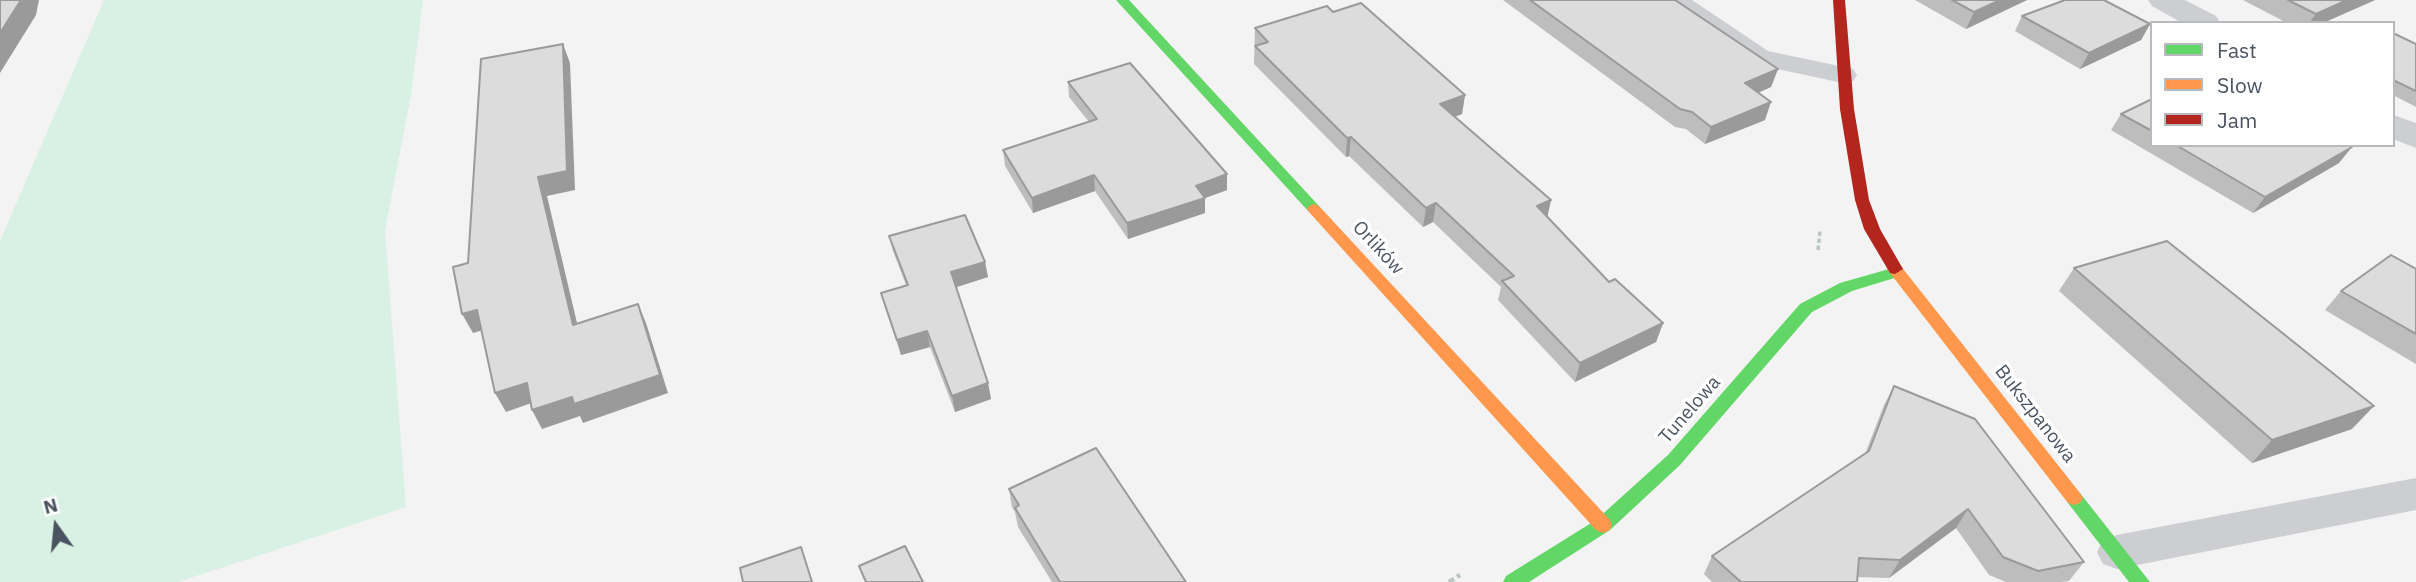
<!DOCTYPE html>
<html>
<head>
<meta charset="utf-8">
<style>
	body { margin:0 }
	#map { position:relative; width:2416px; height:582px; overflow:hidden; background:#f3f3f3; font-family:"IBM Plex Sans",sans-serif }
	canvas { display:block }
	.legend { position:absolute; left:2150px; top:21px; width:245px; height:126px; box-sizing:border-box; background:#fff; border:2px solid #b7babf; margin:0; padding:9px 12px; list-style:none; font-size:21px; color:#4a5360 }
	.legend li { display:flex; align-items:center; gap:14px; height:35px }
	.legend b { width:35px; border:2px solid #b7babf }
	.north { position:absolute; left:21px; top:491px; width:70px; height:70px; -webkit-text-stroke:5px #fff; paint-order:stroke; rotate:345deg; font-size:19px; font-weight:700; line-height:28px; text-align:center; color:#4a5360 }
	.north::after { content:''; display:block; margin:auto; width:24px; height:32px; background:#4a5360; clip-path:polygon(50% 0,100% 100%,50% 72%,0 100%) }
</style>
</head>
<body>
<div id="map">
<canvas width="2416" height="582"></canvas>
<ul class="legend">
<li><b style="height:9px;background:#63d668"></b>Fast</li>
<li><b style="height:9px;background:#ff974d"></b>Slow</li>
<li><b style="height:9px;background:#b3261e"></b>Jam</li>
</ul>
<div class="north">N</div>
</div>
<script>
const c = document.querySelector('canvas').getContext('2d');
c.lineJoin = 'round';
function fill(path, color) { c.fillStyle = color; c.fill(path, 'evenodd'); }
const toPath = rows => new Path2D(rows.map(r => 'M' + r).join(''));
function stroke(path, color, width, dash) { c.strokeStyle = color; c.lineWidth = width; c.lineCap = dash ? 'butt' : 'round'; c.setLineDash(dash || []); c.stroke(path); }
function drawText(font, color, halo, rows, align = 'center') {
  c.font = font + ' "IBM Plex Sans",sans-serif'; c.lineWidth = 7; c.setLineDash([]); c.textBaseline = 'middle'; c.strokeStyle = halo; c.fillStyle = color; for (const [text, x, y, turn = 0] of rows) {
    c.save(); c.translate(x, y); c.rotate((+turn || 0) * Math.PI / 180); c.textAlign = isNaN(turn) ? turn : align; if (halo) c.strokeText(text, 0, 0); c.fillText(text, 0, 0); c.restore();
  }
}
const green = toPath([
	[104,0,423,0,411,95,385,231,406,507,178,582,0,582,0,241]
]);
const pathFar1 = toPath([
	[1818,250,1820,231]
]);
const path = toPath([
	[1449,582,1460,575]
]);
const lane = toPath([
	[1661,0,1692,0,1768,51,1853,69,1857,75,1853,81,1843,83,1749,63,1661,0],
	[2416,478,2416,510,2117,569,2103,564,2097,552,2103,540,2117,535,2416,478]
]);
const street = toPath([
	[2148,0,2185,0,2216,16,2220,23,2182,23,2152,6,2148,0],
	[2393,115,2416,123,2416,148,2393,139,2393,115]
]);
const fast = toPath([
	[1116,0,1129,0,1319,206,1321,209,1319,212,1309,212,1116,0],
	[1896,267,1901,268,1904,272,1901,276,1852,291,1812,312,1680,465,1610,530,1529,582,1503,582,1506,576,1596,520,1668,455,1800,304,1840,283,1896,267],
	[2074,491,2080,493,2150,582,2129,582,2068,503,2065,498,2068,493,2074,491]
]);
const slow = toPath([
	[1314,204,1319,206,1610,520,1612,525,1610,530,1603,533,1596,530,1309,212,1307,209,1309,206,1314,204],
	[1895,264,1900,265,2080,493,2083,498,2080,503,2074,505,2068,503,1890,273,1887,269,1890,265,1895,264]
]);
const jam = toPath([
	[1833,0,1845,0,1854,109,1869,200,1880,229,1903,269,1895,274,1890,273,1864,229,1855,200,1840,109,1833,0]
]);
const wall = toPath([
	[1503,0,1675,0,1778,69,1771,87,1758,93,1765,120,1705,144,1686,129,1675,127],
	[1915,0,2027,0,1966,29],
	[2243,0,2375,0,2323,23,2287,23],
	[1333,12,1465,95,1462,114,1455,117,1551,200,1547,217,1609,282,1663,323,1656,342,1575,382,1498,300,1501,287,1433,222,1423,227,1349,156,1346,157,1254,64,1255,28],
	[2022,16,2150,24,2141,40,2080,69,2015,31],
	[2393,33,2416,44,2416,107,2393,95],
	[1068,82,1227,190,1205,198,1205,213,1128,239,1095,191,1033,213,1005,166,1003,150,1089,122,1069,97],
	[2152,99,2152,145,2349,145,2339,163,2253,213,2111,130,2121,114],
	[889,236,985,262,988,277,956,287,988,383,991,399,955,412,930,347,901,355,885,308,881,293,906,285,893,251],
	[2074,268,2352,429,2252,463,2059,291],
	[2416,269,2416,364,2325,310,2341,291],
	[1894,386,2084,562,2069,581,2061,582,2006,582,1989,575,1956,528,1889,578,1857,577,1857,582,1712,582,1704,574,1712,556,1865,454,1884,405],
	[1009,489,1186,582,1052,582,1018,527,1015,512,1012,507]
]);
const shadedWall = toPath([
	[21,0,39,0,36,15,0,73,0,33],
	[2000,0,2027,0,1966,29,1974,12],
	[2347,0,2375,0,2323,23,2309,23,2316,14],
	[2150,24,2141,40,2080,69,2089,53],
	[563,44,570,63,575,190,547,196,582,344,573,325,538,177],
	[1778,69,1771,87,1739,101,1745,83],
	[1465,95,1462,114,1438,123,1440,104],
	[1771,102,1765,120,1705,144,1711,127],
	[1351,137,1349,156,1346,157,1347,138],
	[2352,147,2339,163,2253,213,2265,197],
	[1227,174,1227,190,1205,198,1205,213,1128,239,1127,223,1196,186],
	[1094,175,1095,191,1033,213,1032,198],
	[1551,200,1547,219,1537,206],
	[1436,203,1433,222,1423,227,1426,208],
	[985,262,988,277,954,288,951,272],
	[638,304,646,323,668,393,583,423,580,416,542,429,532,410],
	[477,310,487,329,473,333,462,314],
	[1663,323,1656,342,1575,382,1580,363],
	[927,331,930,347,901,355,897,340],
	[527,383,537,401,506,412,495,393],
	[988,383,991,399,955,412,952,396],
	[2374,406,2352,429,2252,463,2272,440],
	[1968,509,1956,528,1889,578,1900,560]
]);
const building = toPath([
	[0,0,21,0,0,33,0,0],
	[1530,0,1675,0,1778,69,1745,83,1771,102,1711,127,1692,112,1680,109,1530,0],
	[1952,0,2000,0,1974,12,1952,0],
	[2065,0,2104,0,2150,24,2089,53,2022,16,2065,0],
	[2288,0,2347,0,2316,14,2288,0],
	[1361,3,1465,95,1440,104,1551,200,1537,206,1609,282,1615,279,1663,323,1580,363,1502,281,1514,276,1436,203,1426,208,1351,137,1347,138,1255,46,1268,42,1255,28,1327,6,1333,12,1361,3],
	[2393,33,2416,44,2416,91,2393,80,2393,33],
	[563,44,567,171,538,177,573,325,638,304,660,375,574,404,572,397,532,410,527,383,495,393,477,310,462,314,453,267,468,263,481,59,563,44],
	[1130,63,1227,174,1196,186,1205,198,1127,223,1094,175,1032,198,1003,150,1097,119,1068,82,1130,63],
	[2152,99,2152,131,2121,114,2152,99],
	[2176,145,2349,145,2352,147,2265,197,2176,145],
	[965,215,985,262,951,272,988,383,952,396,927,331,897,340,881,293,908,285,889,236,965,215],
	[2167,241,2374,406,2272,440,2074,268,2167,241],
	[2391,255,2416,269,2416,334,2341,291,2391,255],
	[1894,386,1975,419,2084,562,2038,571,2003,557,1968,509,1900,560,1859,558,1857,582,1741,582,1712,556,1869,451,1894,386],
	[1096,448,1186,582,1060,582,1015,508,1019,505,1009,489,1096,448],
	[905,546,923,582,866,582,859,566,905,546],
	[801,547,812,582,743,582,740,568,801,547]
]);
const streetNames = [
	["Orlików",1378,248,47],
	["Tunelowa",1690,410,-49],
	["Bukszpanowa",2035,414,52]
];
fill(green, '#d9f1e5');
stroke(pathFar1, '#bac6c3', 3.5, [4.5, 2.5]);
stroke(path, '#bac6c3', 4.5, [6, 3.5]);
fill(lane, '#cdced1');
fill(street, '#cdced1');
fill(fast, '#63d668');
fill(slow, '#ff974d');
fill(jam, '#b3261e');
fill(wall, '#bdbdbe');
fill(shadedWall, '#9a9a9b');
fill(building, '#dcdcdd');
stroke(building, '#9a9a9b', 2);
drawText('19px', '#4a5360', '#fff', streetNames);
</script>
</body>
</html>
